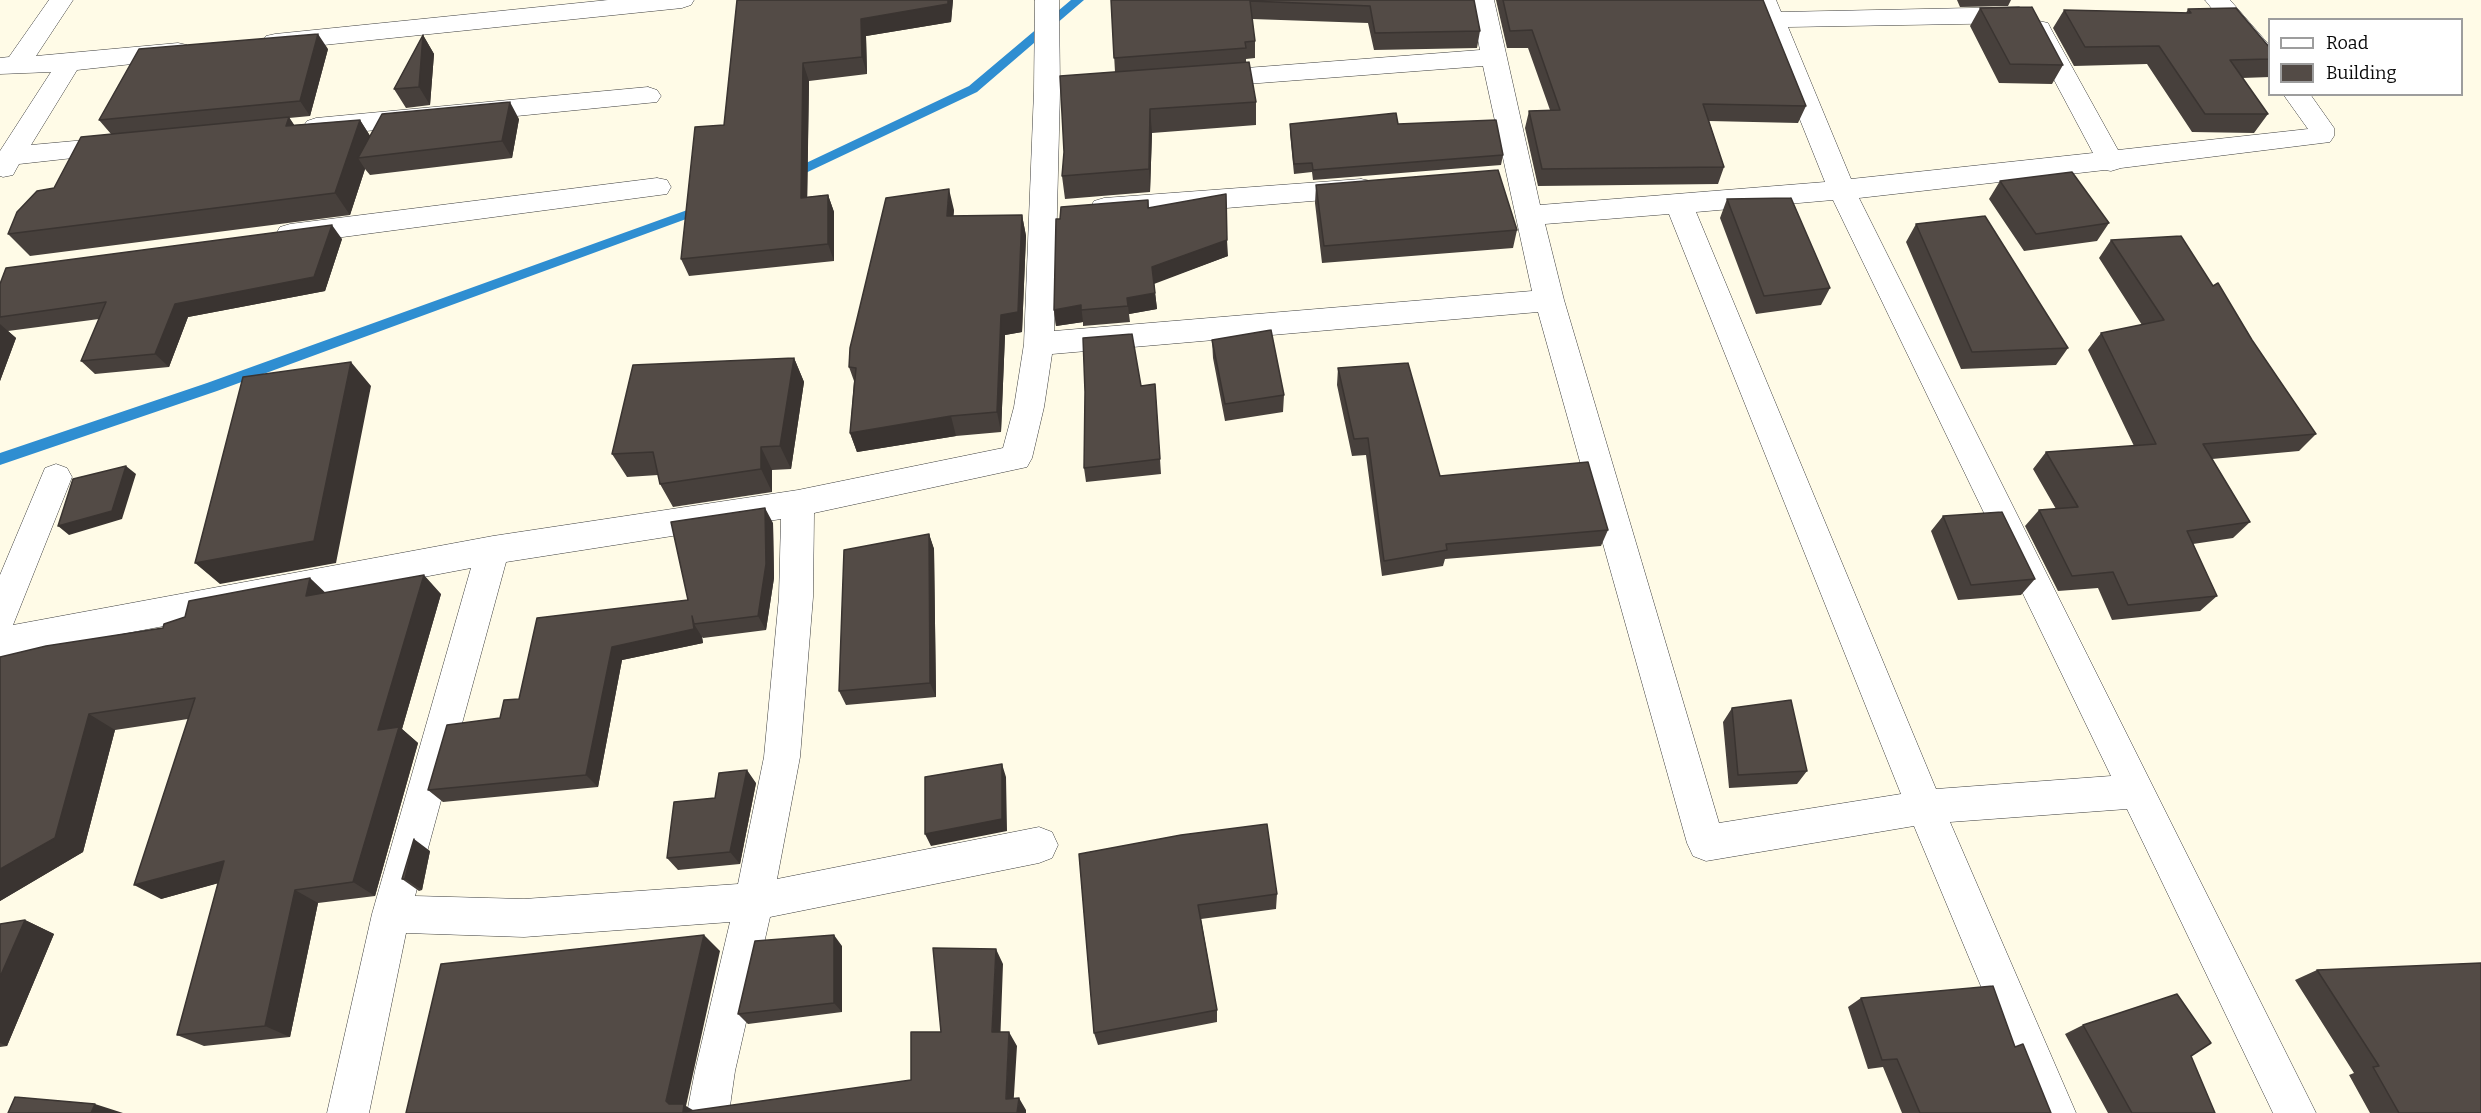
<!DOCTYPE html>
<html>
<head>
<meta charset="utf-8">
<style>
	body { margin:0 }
	#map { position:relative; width:2481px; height:1113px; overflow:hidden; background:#fffbe7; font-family:Bitter,serif }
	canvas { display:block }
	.legend { position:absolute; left:2268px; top:18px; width:195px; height:78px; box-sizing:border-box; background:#fff; border:2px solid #9d9d9d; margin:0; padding:8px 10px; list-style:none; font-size:18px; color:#0a0a0a }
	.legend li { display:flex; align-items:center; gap:12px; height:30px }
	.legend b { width:30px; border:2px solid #9d9d9d }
</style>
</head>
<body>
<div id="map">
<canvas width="2481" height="1113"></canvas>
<ul class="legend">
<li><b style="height:8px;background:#fff"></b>Road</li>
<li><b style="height:16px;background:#534b46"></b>Building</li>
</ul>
</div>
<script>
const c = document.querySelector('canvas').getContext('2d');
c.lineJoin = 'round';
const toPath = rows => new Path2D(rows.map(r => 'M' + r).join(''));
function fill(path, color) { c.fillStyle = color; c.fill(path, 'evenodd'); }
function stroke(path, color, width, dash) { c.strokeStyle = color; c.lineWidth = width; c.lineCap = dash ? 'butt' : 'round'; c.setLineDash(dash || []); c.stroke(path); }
const stream = toPath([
	[1071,0,1084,0,977,92,795,178,787,178,785,175,787,172,969,86,1071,0],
	[704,204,708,205,710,208,708,211,217,391,0,465,0,453,207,383,704,204]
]);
const street = toPath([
	[49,0,73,0,36,56,178,43,187,45,191,51,187,57,178,59,77,70,31,145,118,137,127,140,131,146,127,152,19,164,13,175,3,177,0,176,0,151,51,72,0,74,0,58,9,57,49,0],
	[608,0,694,0,691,5,682,8,275,50,266,48,262,42,266,36,275,34,608,0],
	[1035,0,1059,0,1060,91,1054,331,1532,291,1483,66,1207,87,1198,85,1194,79,1198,73,1207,71,1480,50,1470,0,1494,0,1540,205,1825,182,1752,0,1776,0,1781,12,2019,7,2028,10,2031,15,2028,20,2019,23,1788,27,1851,179,2093,153,2027,29,2030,23,2039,21,2048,23,2051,29,2118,150,2308,129,2283,94,2310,94,2334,128,2334,136,2330,142,2121,168,2111,171,2105,170,1859,198,2316,1113,2273,1113,2127,809,1950,822,2076,1113,2034,1113,1914,826,1706,861,1693,856,1687,843,1538,312,1052,354,1044,407,1032,458,1027,467,814,513,813,597,800,757,777,879,1039,827,1052,832,1058,845,1052,858,1039,863,770,917,735,1071,729,1113,687,1113,695,1071,730,922,524,937,406,933,369,1113,327,1113,372,914,471,568,0,657,0,575,45,468,56,464,67,468,72,477,13,625,493,536,798,490,1003,448,1014,407,1024,344,1034,91,1035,0],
	[1833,200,2111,776,1936,789,1696,212,1833,200],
	[1669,214,1901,794,1719,823,1564,300,1545,224,1669,214],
	[781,519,779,597,764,757,738,884,524,899,415,896,506,562,781,519],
	[2205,0,2230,0,2270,46,2270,71,2261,69,2205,0],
	[648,87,657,90,661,96,657,102,316,136,307,133,303,127,307,121,316,118,648,87],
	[657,178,667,180,671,187,667,194,290,244,280,241,276,234,280,227,290,224,657,178],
	[1361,179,1371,181,1375,188,1371,195,1361,197,1104,218,1094,215,1090,208,1094,201,1104,198,1361,179]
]);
const wall = toPath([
	[737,0,953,0,951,22,866,36,867,74,809,81,807,197,828,195,834,212,834,261,689,276,681,259,724,125],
	[1111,0,1474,0,1480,31,1477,48,1374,50,1368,23,1252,19,1255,41,1255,58,1246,59,1246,63,1256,102,1256,125,1152,133,1150,192,1065,199,1062,176,1115,72],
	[1496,0,1763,0,1806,106,1798,123,1709,121,1724,167,1718,184,1538,186,1525,128,1529,111,1550,110,1528,48,1507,48],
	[1957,0,2011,0,2008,6,1960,7],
	[1980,8,2063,65,2052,84,1999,83,1970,26],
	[2188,9,2270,48,2270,77,2242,78,2268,114,2254,133,2192,132,2147,64,2074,66,2053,28,2064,10,2186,13],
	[423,35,434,54,430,105,406,108,394,89],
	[328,49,310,116,289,118,294,125,360,120,370,136,519,119,512,158,370,175,365,169,350,215,30,256,8,234,54,188,111,134,99,120],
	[1290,124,1398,124,1503,155,1501,165,1313,180,1312,172,1294,174,1290,133],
	[2000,181,2109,223,2097,241,2024,251,1989,199],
	[1316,185,1517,230,1513,248,1322,263,1315,203],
	[1727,199,1830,288,1821,305,1756,314,1720,218],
	[1148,200,1149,208,1228,256,1154,283,1157,309,1129,314,1130,322,1083,326,1083,322,1056,326,1054,310,1060,219],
	[954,210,953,216,1022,215,1026,236,1022,332,1005,335,1001,432,956,436,857,452,850,433,854,381,849,367],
	[1916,224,2068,348,2056,365,1961,369,1906,242],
	[342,239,325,291,188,317,169,367,95,374,81,361,99,319,8,331,16,338,0,381,0,284],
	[2111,240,2213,286,2252,340,2316,434,2299,451,2212,459,2250,522,2233,538,2193,544,2217,596,2200,611,2112,620,2098,588,2058,591,2025,526,2039,510,2056,509,2033,469,2046,452,2134,446,2088,350,2101,333,2142,325,2099,258],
	[1212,340,1284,395,1283,412,1225,421,1213,358],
	[794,358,804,382,791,469,772,470,772,492,673,507,660,484,658,475,627,477,612,454],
	[1338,368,1440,476,1608,530,1601,546,1445,559,1443,566,1382,576,1366,455,1352,456,1337,385],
	[1155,384,1161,474,1086,482,1084,468,1141,386],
	[1943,516,2035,579,2021,595,1958,600,1931,531],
	[773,523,774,578,766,630,703,638,702,637,703,643,622,660,598,787,443,802,428,790,519,699,688,600],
	[929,534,934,549,936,697,846,705,839,691],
	[325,593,441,594,402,729,418,743,375,896,318,903,290,1037,204,1046,177,1035,218,883,161,899,188,719,115,730,83,852,0,901,0,657,163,628],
	[1732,708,1807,771,1797,784,1729,788,1723,722],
	[756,783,740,864,678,870,667,858,715,798],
	[430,851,422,890,419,891,402,879],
	[1079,854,1277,894,1276,909,1201,919,1217,1010,1217,1022,1098,1045,1094,1033],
	[25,920,54,934,7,1046,0,1047,0,924],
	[842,946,842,1012,748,1024,738,1014],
	[2317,970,2481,1113,2370,1113,2349,1075,2354,1073,2295,980],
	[1861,998,2015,1047,2051,1113,1902,1113,1883,1067,1868,1069,1848,1007],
	[2083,1025,2191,1056,2213,1113,2108,1113,2065,1034]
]);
const shadedWall = toPath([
	[948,0,953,0,951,22,866,36,867,74,862,57,861,19],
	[318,34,328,49,310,116,300,101],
	[423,35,434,54,430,105,419,87],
	[803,63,809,81,807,215,801,198],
	[510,102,519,119,512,158,502,141],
	[1150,109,1152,133,1150,192,1149,169],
	[289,117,304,140,286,126],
	[360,120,374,142,358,158,365,169,350,215,335,193],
	[949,189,954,210,952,237,947,216],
	[828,195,834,212,834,261,828,244],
	[1022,215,1026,236,1022,332,1005,335,1001,432,997,412,1001,315],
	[332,225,342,239,325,291,188,317,169,367,155,354,175,304],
	[1227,240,1228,256,1154,284,1152,267],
	[1155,293,1157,309,1129,314,1127,298],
	[1081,305,1083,322,1056,326,1054,310],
	[0,324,16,338,0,381],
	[794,358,804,382,791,469,780,446],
	[351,362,371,386,336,563,220,584,195,563],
	[951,416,956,436,857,452,850,433],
	[761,447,772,470,772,492,761,469],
	[126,466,136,474,122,519,69,535,58,526],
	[765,508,773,523,774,578,766,630,758,616],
	[929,534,934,549,936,697,930,683],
	[424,575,441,594,402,729,418,743,375,896,353,882,378,730],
	[310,578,330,597,306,596],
	[694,624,702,637,703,643,622,660,598,787,586,775,612,647],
	[89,714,115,730,83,852,0,901,0,869],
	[1002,764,1006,777,1007,831,931,846,925,834],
	[747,770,756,783,740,864,730,852],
	[414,839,430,851,422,890,405,879],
	[224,861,248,875,161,899,134,885],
	[295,890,318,903,290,1037,265,1026],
	[25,920,54,934,7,1046,0,1043,0,977],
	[704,935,720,951,686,1106,698,1113,683,1113,669,1104,666,1101],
	[834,935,842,946,842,1012,834,1003],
	[996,949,1003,964,1000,1046,992,1032],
	[1009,1032,1017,1046,1013,1111,1006,1099],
	[1019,1098,1026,1110,1026,1113,1017,1113],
	[95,1104,123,1113,91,1113]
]);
const building = toPath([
	[737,0,948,0,948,4,861,19,862,57,803,63,801,198,828,195,828,244,681,259,695,127,724,125,737,0],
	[1111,0,1474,0,1480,31,1375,33,1370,6,1250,1,1255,41,1245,42,1246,48,1114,58,1111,0],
	[1503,0,1763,0,1806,106,1703,104,1724,167,1542,169,1529,111,1560,110,1532,30,1510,31,1503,0],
	[2032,7,2063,65,2010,64,1980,8,2032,7],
	[2236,8,2270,48,2270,59,2230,60,2268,114,2205,114,2159,46,2085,47,2064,10,2191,13,2188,9,2236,8],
	[318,34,300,101,99,120,139,49,318,34],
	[423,35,419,87,394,89,423,35],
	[1249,62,1256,102,1150,109,1149,169,1062,176,1064,152,1060,76,1249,62],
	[510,102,502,141,358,158,382,114,510,102],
	[1396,113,1398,124,1496,120,1503,155,1313,170,1312,163,1294,164,1290,124,1396,113],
	[289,117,286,126,360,120,335,193,8,234,17,212,37,191,54,188,81,137,289,117],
	[1498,170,1517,230,1324,246,1316,185,1498,170],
	[2072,172,2109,223,2036,234,2000,181,2072,172],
	[949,189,947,216,1022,215,1018,312,1001,315,997,412,951,416,850,433,856,368,849,367,850,348,886,198,949,189],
	[1226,194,1227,240,1152,267,1155,293,1127,298,1128,306,1081,310,1081,305,1054,310,1056,219,1060,219,1061,207,1148,200,1148,208,1226,194],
	[1791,198,1830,288,1764,296,1727,199,1791,198],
	[1985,216,2068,348,1972,352,1916,224,1985,216],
	[332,225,314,277,175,304,155,354,81,361,106,302,0,317,0,284,6,268,332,225],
	[2181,236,2213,286,2218,283,2252,340,2316,434,2203,444,2250,522,2187,531,2217,596,2128,605,2113,572,2072,576,2039,510,2078,507,2046,452,2156,444,2101,333,2164,320,2111,240,2181,236],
	[1271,330,1284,395,1225,404,1212,340,1271,330],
	[1132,334,1141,386,1155,384,1160,459,1084,468,1085,392,1083,338,1132,334],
	[794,358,780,446,761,447,761,469,660,484,653,452,612,454,633,365,794,358],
	[351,362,314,541,195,563,243,377,351,362],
	[1408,363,1440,476,1588,462,1608,530,1446,544,1447,550,1384,561,1368,438,1354,439,1338,368,1408,363],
	[126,466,112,511,58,526,73,479,126,466],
	[765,508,766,564,758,616,694,624,692,616,694,629,612,647,586,775,428,790,447,725,500,718,504,700,519,699,537,618,688,600,671,522,765,508],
	[2002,512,2035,579,1971,585,1943,516,2002,512],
	[929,534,930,683,839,691,844,550,929,534],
	[424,575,378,730,399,727,353,882,295,890,265,1026,177,1035,224,861,134,885,195,698,89,714,55,838,0,869,0,657,46,646,163,628,164,624,185,617,189,601,310,578,306,596,424,575],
	[1791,700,1807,771,1738,775,1732,708,1791,700],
	[1002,764,1002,819,925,834,925,777,1002,764],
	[747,770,730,852,667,858,674,802,715,798,719,773,747,770],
	[1267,824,1277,894,1198,905,1217,1010,1094,1033,1079,854,1181,835,1267,824],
	[414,839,405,879,402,879,414,839],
	[25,920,0,977,0,924,25,920],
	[704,935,666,1101,669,1104,684,1104,683,1112,911,1080,911,1032,941,1032,933,948,996,949,992,1032,1009,1032,1006,1099,1019,1098,1017,1113,406,1113,441,964,704,935],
	[834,935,834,1003,738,1014,755,941,834,935],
	[2481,963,2481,1113,2399,1113,2373,1067,2379,1066,2317,970,2481,963],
	[1993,986,2015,1047,2023,1044,2051,1113,1920,1113,1897,1059,1882,1060,1861,998,1993,986],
	[2177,994,2211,1043,2191,1056,2215,1113,2132,1113,2083,1025,2177,994],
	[15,1097,95,1104,91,1113,8,1113,15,1097]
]);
fill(stream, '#2f8ed1');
stroke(street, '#3d3d3d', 1);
fill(street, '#fff');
fill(wall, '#47403c');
fill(shadedWall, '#3a3431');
fill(building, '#534b46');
stroke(building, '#3a3431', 1.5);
</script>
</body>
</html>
